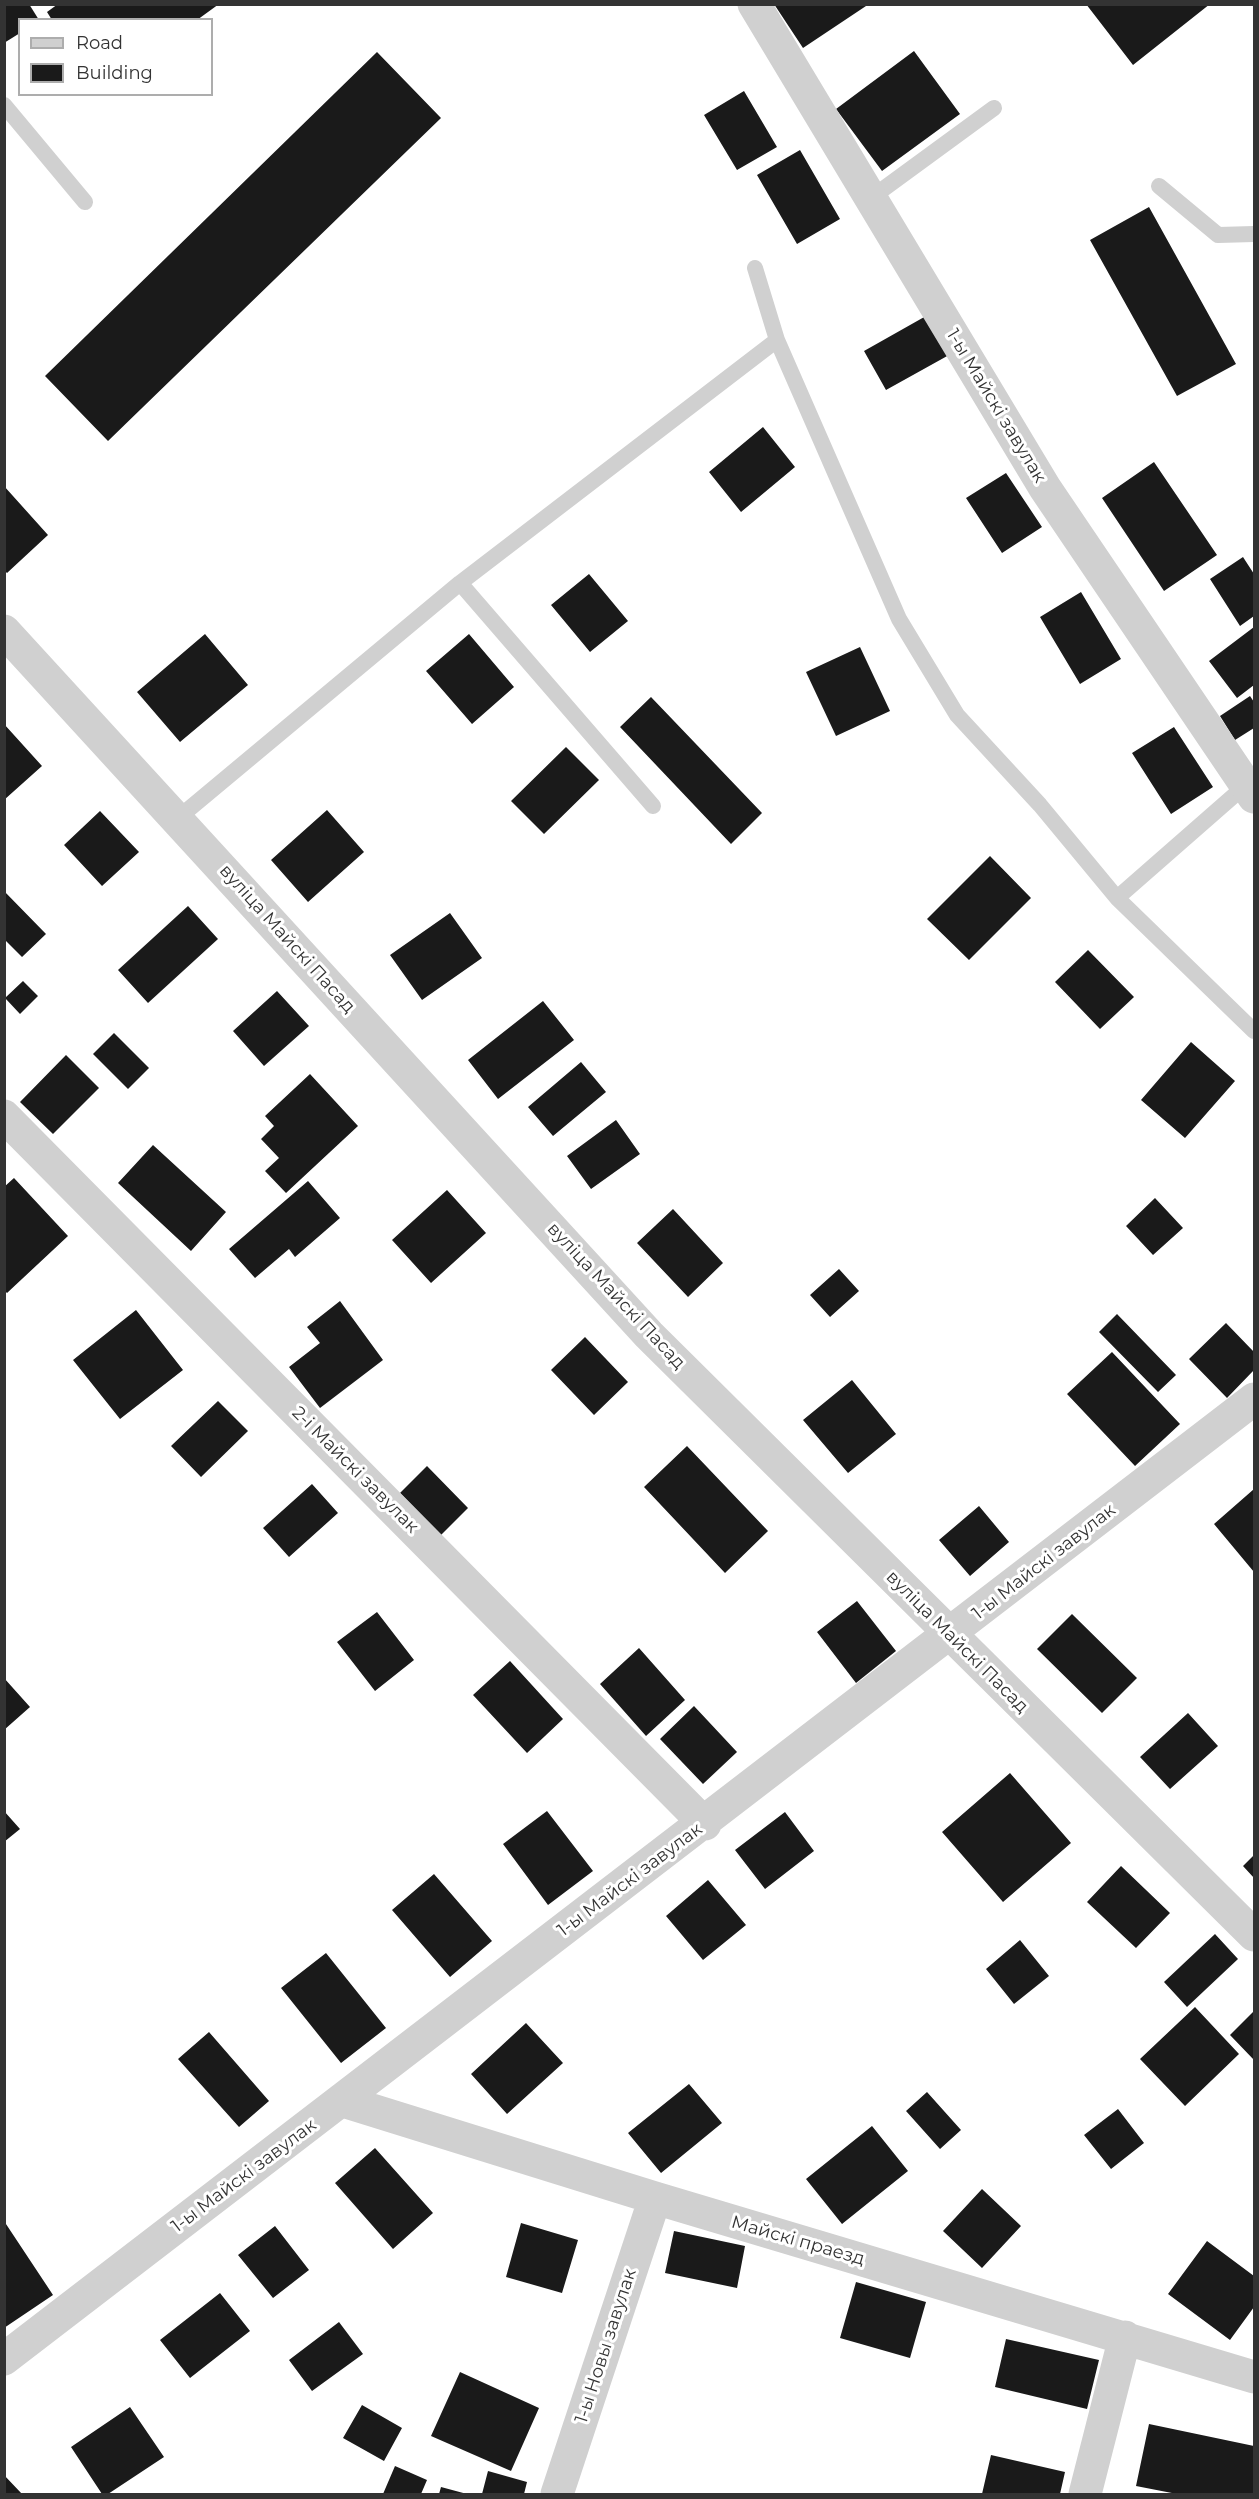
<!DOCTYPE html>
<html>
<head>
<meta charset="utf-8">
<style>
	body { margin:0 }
	#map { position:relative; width:1259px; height:2499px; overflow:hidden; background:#fff; font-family:Montserrat,sans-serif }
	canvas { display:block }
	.frame { position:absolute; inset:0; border:6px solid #333; pointer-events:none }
	.legend { position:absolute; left:18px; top:18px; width:195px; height:78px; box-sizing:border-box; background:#fff; border:2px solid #adadad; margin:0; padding:8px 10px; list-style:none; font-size:18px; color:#333 }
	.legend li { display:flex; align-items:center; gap:12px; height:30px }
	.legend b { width:30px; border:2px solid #adadad }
</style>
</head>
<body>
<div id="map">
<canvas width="1259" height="2499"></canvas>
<div class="frame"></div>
<ul class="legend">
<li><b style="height:8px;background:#d0d0d0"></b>Road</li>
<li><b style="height:16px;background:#1a1a1a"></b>Building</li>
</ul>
</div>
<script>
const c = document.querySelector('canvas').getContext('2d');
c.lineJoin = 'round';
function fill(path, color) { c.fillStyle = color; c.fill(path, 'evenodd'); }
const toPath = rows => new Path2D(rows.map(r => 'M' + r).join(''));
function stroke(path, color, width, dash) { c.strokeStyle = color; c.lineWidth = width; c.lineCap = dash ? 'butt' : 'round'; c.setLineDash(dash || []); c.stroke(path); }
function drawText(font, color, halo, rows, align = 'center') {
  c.font = font + ' Montserrat,sans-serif'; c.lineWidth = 6; c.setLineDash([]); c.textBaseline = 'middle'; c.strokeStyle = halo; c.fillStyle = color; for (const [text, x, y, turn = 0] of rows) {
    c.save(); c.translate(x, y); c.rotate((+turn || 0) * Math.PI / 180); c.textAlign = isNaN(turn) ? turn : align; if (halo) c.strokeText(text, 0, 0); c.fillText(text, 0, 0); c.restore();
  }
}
const building = toPath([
	[4,4,29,4,39,20,20,20,20,33,4,43],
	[58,4,219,4,197,20,52,20,47,12],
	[774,4,869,4,803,48],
	[1086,4,1210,4,1133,65],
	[914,51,960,114,882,171,836,109],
	[377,52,441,118,108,441,45,376],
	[744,91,777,147,737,170,704,115],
	[800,150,840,219,797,244,757,175],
	[1149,207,1236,364,1177,396,1090,240],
	[926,316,949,355,886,390,864,351],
	[763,427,795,467,741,512,709,472],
	[1154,462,1217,555,1164,591,1102,498],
	[1006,473,1042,527,1002,553,966,498],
	[4,486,48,535,7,573,4,570],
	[1243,557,1254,574,1254,616,1240,626,1210,579],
	[589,574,628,621,590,652,551,605],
	[1081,592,1121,659,1080,684,1040,617],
	[1254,627,1254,685,1237,698,1209,661],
	[205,634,248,685,180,742,137,692],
	[469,634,514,687,472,724,426,671],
	[860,647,890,711,836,736,806,672],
	[1250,696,1254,702,1254,728,1235,740,1220,716],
	[651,697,762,813,731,844,620,727],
	[4,724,42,766,4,800],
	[1174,727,1213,787,1171,814,1132,753],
	[566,747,599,780,544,834,511,801],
	[327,810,364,852,308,902,271,860],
	[100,811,139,852,102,886,64,845],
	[990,856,1031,898,969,960,927,919],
	[4,891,46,934,22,957,4,939],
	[188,906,218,939,148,1003,118,970],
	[450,913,482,958,422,1000,390,955],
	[1088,950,1134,997,1100,1029,1055,982],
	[23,981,38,996,20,1014,5,998],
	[277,991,309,1026,264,1066,233,1031],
	[543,1001,574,1040,498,1099,468,1060],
	[114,1033,149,1068,128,1089,93,1054],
	[1191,1042,1235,1081,1185,1138,1141,1100],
	[66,1055,99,1088,53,1134,20,1102],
	[581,1062,606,1092,553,1136,528,1107],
	[310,1074,358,1126,286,1193,265,1171,279,1158,261,1139,274,1126,265,1116],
	[616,1120,640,1154,591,1189,567,1156],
	[153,1145,226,1212,191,1251,118,1183],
	[14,1178,68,1236,7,1293,4,1290,4,1187],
	[308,1181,340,1218,295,1257,289,1249,255,1278,229,1249],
	[447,1190,486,1233,431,1283,392,1240],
	[1155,1198,1183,1228,1153,1255,1126,1226],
	[673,1209,723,1263,688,1297,637,1243],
	[839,1269,859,1291,830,1317,810,1295],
	[340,1301,383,1360,320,1408,289,1367,320,1343,307,1327],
	[136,1310,183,1370,120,1419,73,1360],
	[1117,1314,1176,1375,1158,1392,1099,1332],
	[1226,1323,1254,1352,1254,1370,1227,1398,1189,1359],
	[585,1337,628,1382,594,1415,551,1370],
	[1112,1352,1180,1424,1135,1466,1067,1394],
	[852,1380,896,1434,848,1473,803,1420],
	[218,1401,248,1431,201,1477,171,1446],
	[687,1446,768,1531,725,1573,644,1487],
	[427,1466,468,1508,441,1535,400,1493],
	[312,1484,338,1513,289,1557,263,1528],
	[1254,1489,1254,1572,1214,1524],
	[979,1506,1009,1542,970,1576,939,1540],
	[857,1601,896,1651,856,1683,817,1632],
	[377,1612,414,1660,375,1691,337,1642],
	[1072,1614,1137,1678,1102,1713,1037,1649],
	[639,1648,685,1700,646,1736,600,1684],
	[510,1661,563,1719,527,1753,473,1695],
	[4,1678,30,1707,4,1730],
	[694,1706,737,1752,703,1784,660,1739],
	[1188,1713,1218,1746,1170,1789,1140,1757],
	[1010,1773,1071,1843,1003,1902,942,1832],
	[4,1811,20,1829,4,1842],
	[547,1811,593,1871,548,1905,503,1844],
	[785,1812,814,1851,765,1889,735,1850],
	[1254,1855,1254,1878,1243,1866],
	[1121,1866,1170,1913,1136,1948,1087,1902],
	[434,1874,492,1941,450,1977,392,1910],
	[708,1880,746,1925,703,1960,666,1916],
	[1215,1934,1238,1959,1187,2007,1164,1982],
	[1020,1940,1049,1976,1014,2004,986,1969],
	[326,1953,386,2028,341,2063,281,1988],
	[1195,2007,1239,2054,1185,2106,1140,2059],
	[1254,2011,1254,2060,1230,2035],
	[526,2023,563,2063,507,2114,471,2074],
	[209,2032,269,2101,239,2127,178,2059],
	[689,2084,722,2123,661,2173,628,2133],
	[927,2092,961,2130,940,2149,906,2111],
	[1118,2109,1144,2143,1111,2169,1084,2135],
	[872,2126,908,2171,842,2224,806,2179],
	[375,2148,433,2213,393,2249,335,2183],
	[982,2189,1021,2226,982,2268,943,2231],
	[4,2221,53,2295,4,2328],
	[521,2223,578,2240,562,2293,506,2277],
	[275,2226,309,2270,273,2298,238,2255],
	[674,2231,745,2246,737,2288,665,2273],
	[1207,2241,1254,2276,1254,2307,1230,2340,1168,2294],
	[856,2282,926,2302,910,2358,840,2338],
	[220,2293,250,2331,190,2378,160,2340],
	[339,2322,363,2354,312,2391,289,2360],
	[1006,2339,1099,2360,1087,2409,995,2387],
	[460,2372,539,2408,511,2471,431,2436],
	[362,2405,402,2428,384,2461,343,2438],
	[130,2407,164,2457,108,2494,102,2494,71,2447],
	[1149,2424,1254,2446,1254,2494,1177,2494,1136,2486],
	[991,2455,1065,2472,1060,2494,982,2494],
	[395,2466,427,2480,421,2494,383,2494],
	[488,2471,527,2482,524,2494,482,2494],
	[4,2475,22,2494,4,2494],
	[441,2487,467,2494,439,2494]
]);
const service = toPath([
	[4,105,85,202],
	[1159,186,1218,235,1254,234],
	[871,198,994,108],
	[755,268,777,340,899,619,957,715,1040,805,1117,898,1254,1031],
	[460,583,653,806],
	[177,819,460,583,777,340],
	[1117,898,1246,785]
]);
const minor = toPath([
	[754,4,1045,488,1254,797],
	[4,631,649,1335,1254,1935],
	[4,1116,705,1824],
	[343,2101,655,2198,1254,2377],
	[4,2359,1254,1399],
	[557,2494,655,2198],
	[1085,2494,1125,2337]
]);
const streetNames = [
	["1-ы Майскі завулак",996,406,59],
	["вуліца Майскі Пасад",287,939,48],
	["вуліца Майскі Пасад",616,1296,47],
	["2-і Майскі завулак",355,1470,45],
	["1-ы Майскі завулак",1044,1562,-38],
	["вуліца Майскі Пасад",957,1642,45],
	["1-ы Майскі завулак",630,1880,-37],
	["1-ы Майскі завулак",244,2176,-37],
	["Майскі праезд",798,2241,16],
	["1-ы Новы завулак",606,2346,-72]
];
fill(building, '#1a1a1a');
stroke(service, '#d0d0d0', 16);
stroke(minor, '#d0d0d0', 33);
drawText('18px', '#333', '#fff', streetNames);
</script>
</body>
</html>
